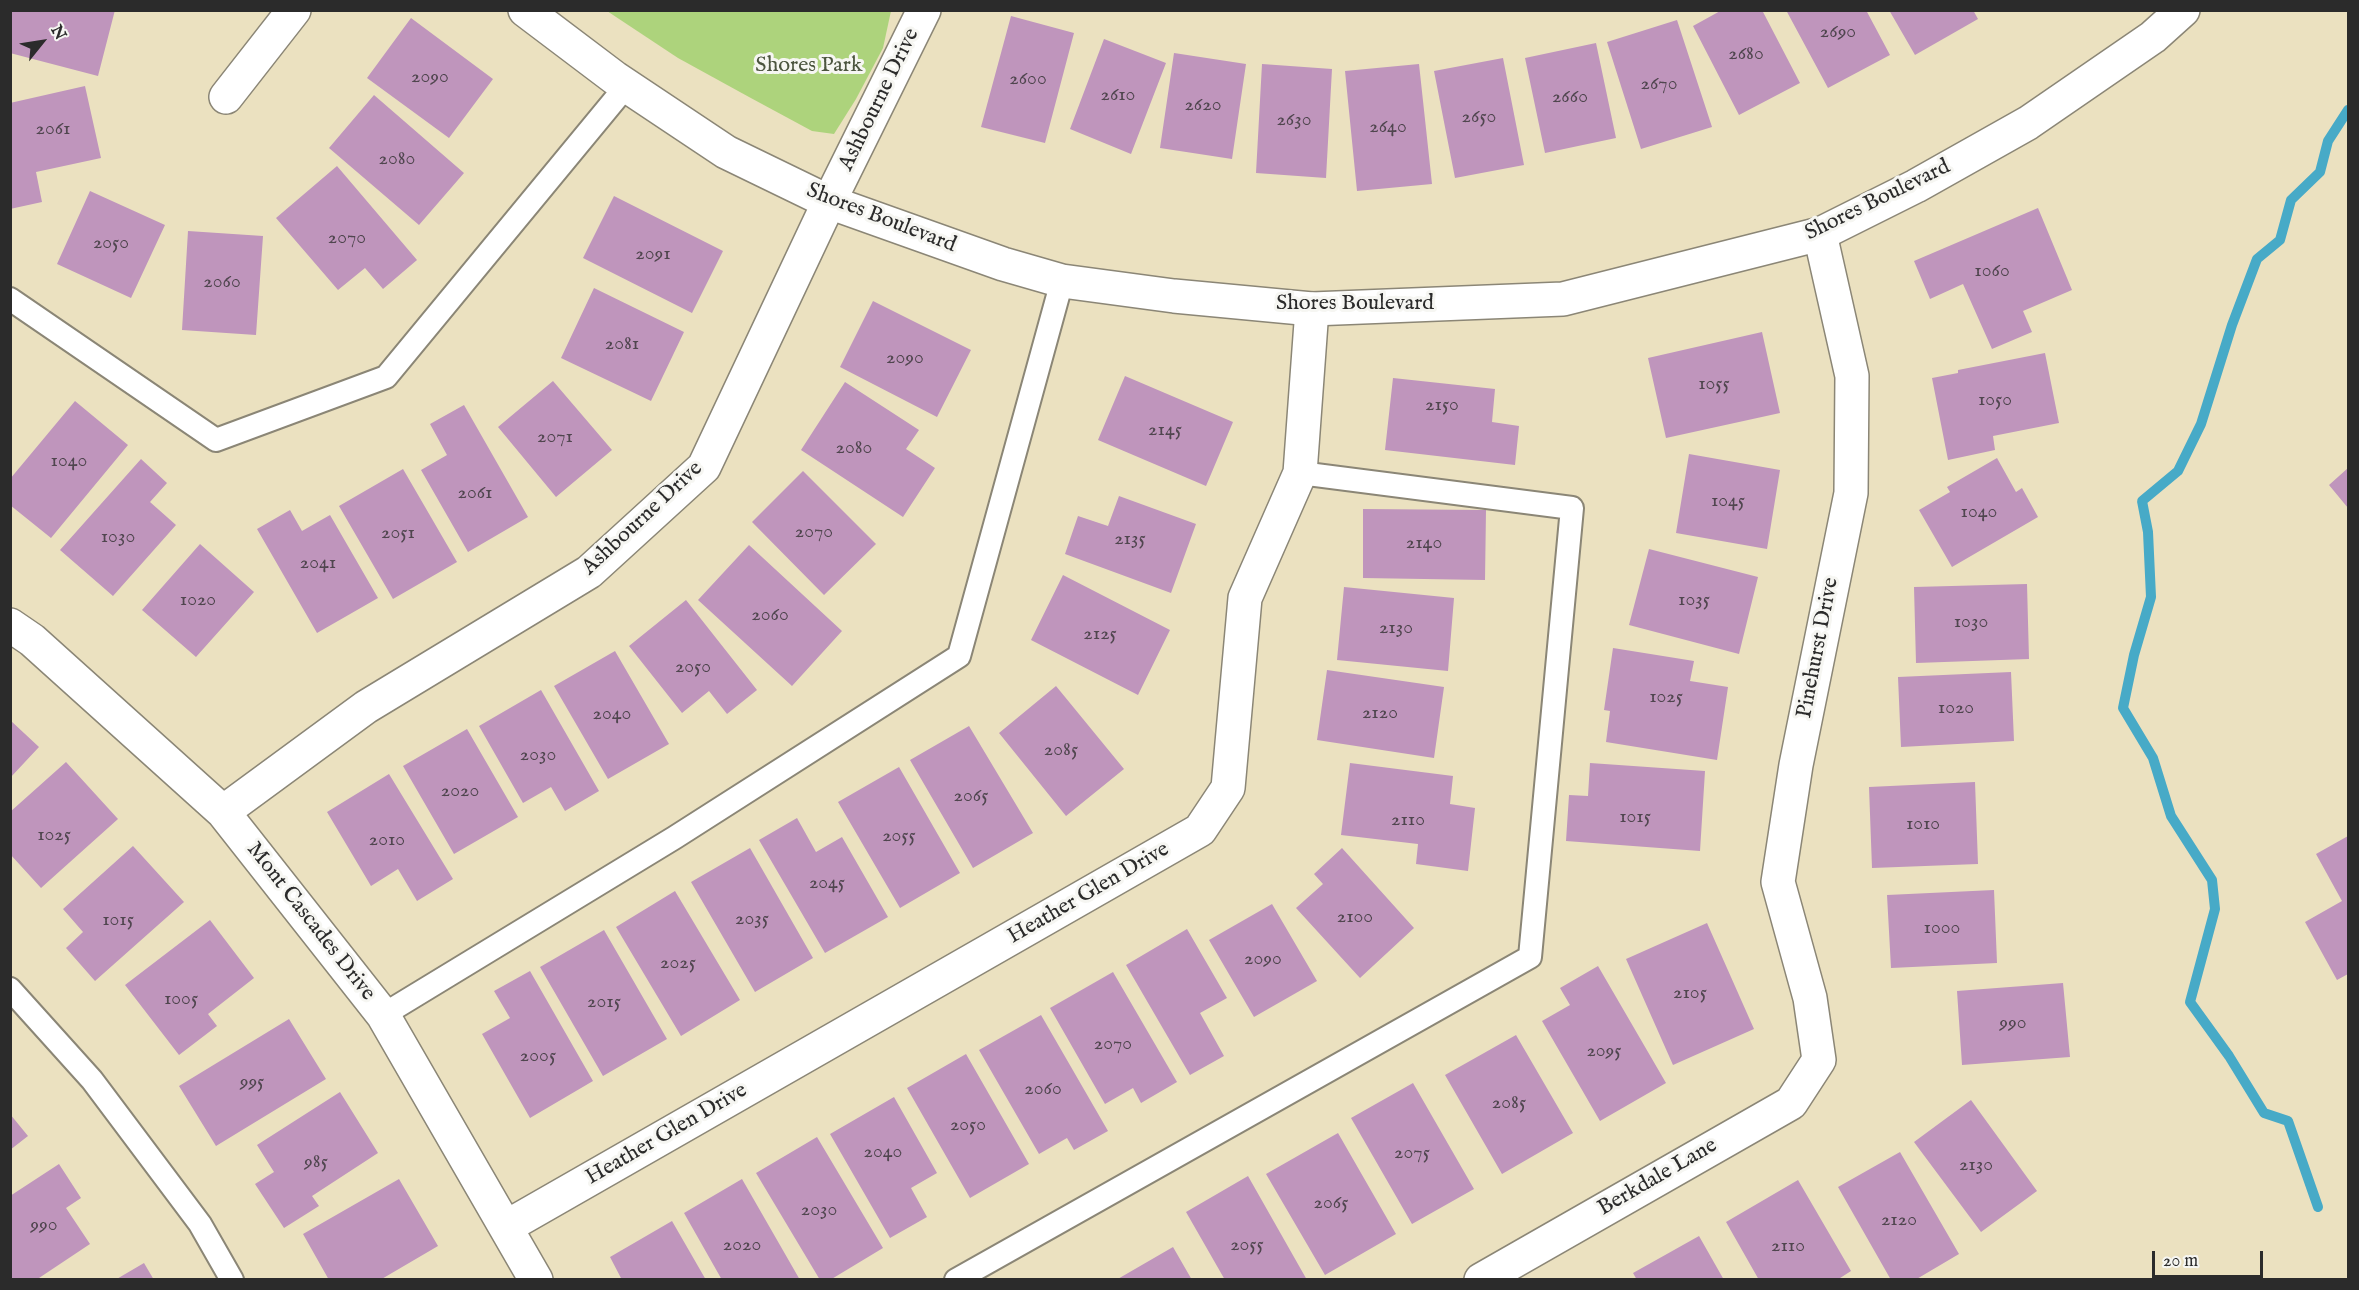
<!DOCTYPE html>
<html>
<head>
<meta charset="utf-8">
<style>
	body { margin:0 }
	#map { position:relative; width:2359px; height:1290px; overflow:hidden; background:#ebe1c0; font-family:"IM FELL English",serif }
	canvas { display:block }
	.frame { position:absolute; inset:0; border:12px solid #2b2b2b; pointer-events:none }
	.north { position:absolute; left:12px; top:12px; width:60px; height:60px; -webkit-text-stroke:4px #f6f6f2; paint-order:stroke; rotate:60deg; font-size:16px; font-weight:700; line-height:24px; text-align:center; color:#2b2b2b }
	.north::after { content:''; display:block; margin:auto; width:21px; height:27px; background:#2b2b2b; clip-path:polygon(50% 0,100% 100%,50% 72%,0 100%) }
	.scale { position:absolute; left:2152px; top:1251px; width:111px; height:27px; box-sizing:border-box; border:3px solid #2b2b2b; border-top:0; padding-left:8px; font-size:18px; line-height:21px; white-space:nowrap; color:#2b2b2b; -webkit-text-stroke:4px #f6f6f2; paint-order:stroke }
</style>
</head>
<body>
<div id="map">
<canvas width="2359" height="1290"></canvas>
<div class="frame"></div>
<div class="north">N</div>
<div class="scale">20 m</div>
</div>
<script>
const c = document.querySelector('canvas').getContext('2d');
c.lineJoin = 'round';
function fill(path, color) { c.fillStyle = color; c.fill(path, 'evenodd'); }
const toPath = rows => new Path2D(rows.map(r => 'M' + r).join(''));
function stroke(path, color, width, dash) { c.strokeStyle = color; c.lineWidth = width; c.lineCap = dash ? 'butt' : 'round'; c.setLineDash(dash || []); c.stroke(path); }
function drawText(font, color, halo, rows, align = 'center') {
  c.font = font + ' "IM FELL English",serif'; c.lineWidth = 6; c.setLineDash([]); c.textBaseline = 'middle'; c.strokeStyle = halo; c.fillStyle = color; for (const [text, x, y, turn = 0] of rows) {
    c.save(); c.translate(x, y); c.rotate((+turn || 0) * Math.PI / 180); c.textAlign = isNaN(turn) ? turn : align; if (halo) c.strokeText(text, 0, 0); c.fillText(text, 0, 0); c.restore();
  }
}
const green = toPath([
	[607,11,891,11,883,48,856,99,834,134,812,131,749,97,678,58]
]);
const stream = toPath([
	[2318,1207,2288,1121,2264,1113,2229,1056,2190,1002,2215,909,2212,880,2171,816,2153,758,2123,708,2134,655,2151,597,2148,532,2142,501,2178,471,2201,424,2232,325,2257,259,2280,240,2291,200,2320,172,2328,141,2348,110]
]);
const building = toPath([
	[10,10,115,10,98,76,10,53],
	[1722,10,1762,10,1800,83,1739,115,1693,26],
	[1786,10,1866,10,1890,55,1828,88],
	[1889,10,1973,10,1978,19,1915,55],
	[1011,16,1074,33,1045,143,981,127],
	[411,18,493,79,449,138,367,78],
	[1677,20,1712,127,1641,149,1607,42],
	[1104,39,1166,63,1131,154,1070,129],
	[1596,43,1616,138,1545,153,1525,58],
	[1174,53,1246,64,1232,159,1160,148],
	[1503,58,1524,165,1455,178,1434,71],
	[1262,64,1332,69,1326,178,1256,173],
	[1419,64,1432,184,1357,191,1345,71],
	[85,86,101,158,36,172,42,202,10,209,10,103],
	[374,95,464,173,419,225,329,148],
	[337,166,417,260,383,289,365,268,338,290,276,218],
	[90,191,165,225,131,298,57,264],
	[614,196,723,251,692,313,583,258],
	[2038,208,2072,290,2023,311,2032,332,1992,349,1963,284,1930,299,1914,261],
	[188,231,263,236,256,335,182,330],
	[594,288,684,332,651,401,561,358],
	[873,301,971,350,937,417,840,367],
	[1762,332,1780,413,1666,438,1648,358],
	[2045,353,2059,423,1993,436,1995,450,1948,460,1932,378,1958,373,1958,370],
	[1125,376,1233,422,1206,486,1098,440],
	[1393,378,1495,389,1492,422,1519,426,1515,465,1385,450],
	[553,381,612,450,556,497,498,427],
	[845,382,919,430,906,449,935,468,903,517,801,450],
	[75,401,128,445,51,538,10,505,10,479],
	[464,405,528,517,468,552,421,470,447,455,430,424],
	[1689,454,1780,470,1767,549,1676,533],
	[1997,458,2016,492,2022,488,2038,517,1952,567,1919,510,1950,492,1947,487],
	[141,459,167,483,150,502,176,525,113,596,60,550],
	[2348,468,2348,508,2329,485],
	[403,469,457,562,393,599,339,506],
	[803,471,876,544,824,595,752,522],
	[1119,496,1196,524,1171,593,1065,554,1078,516,1108,526],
	[1363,509,1486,510,1485,580,1363,578],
	[290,510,302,531,330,515,378,598,317,633,257,529],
	[200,544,254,592,196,657,142,610],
	[749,545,842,631,792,686,698,600],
	[1649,549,1758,577,1739,654,1629,625],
	[1063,575,1170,630,1138,695,1031,640],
	[2027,584,2029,659,1916,663,1914,587],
	[1344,587,1454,598,1448,671,1337,660],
	[686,600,757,690,727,714,709,691,682,713,629,646],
	[1613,648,1694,661,1690,681,1728,687,1717,760,1606,742,1610,711,1604,710],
	[615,651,669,744,608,779,554,686],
	[1327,670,1444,687,1434,758,1317,740],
	[2011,672,2014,741,1901,747,1898,677],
	[1056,686,1124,769,1066,816,999,733],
	[541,690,599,791,565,811,551,787,523,803,479,726],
	[10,720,39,747,10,778],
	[969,726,1033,833,973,868,910,760],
	[467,729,518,817,454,854,403,766],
	[66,762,118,819,41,888,10,854,10,812],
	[1350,763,1453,776,1450,804,1475,808,1468,871,1416,864,1418,844,1341,835],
	[1590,763,1705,771,1700,851,1566,841,1569,795,1588,796],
	[899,767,960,873,900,908,838,802],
	[389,774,453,879,417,901,398,869,371,886,327,812],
	[1975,782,1978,864,1872,868,1869,787],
	[797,818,816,852,842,837,888,917,825,953,759,840],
	[2348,836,2348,974,2337,980,2305,922,2342,901,2316,854],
	[133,846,184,902,95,981,66,948,83,932,63,909],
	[750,848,813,958,755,992,691,882],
	[1342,848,1414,928,1360,978,1296,908,1323,884,1314,874],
	[1994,890,1997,963,1891,968,1887,895],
	[675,891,740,1000,681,1036,616,927],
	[1272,904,1317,981,1254,1017,1209,940],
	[210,920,254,978,208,1014,217,1026,179,1055,125,985],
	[1707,923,1754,1029,1673,1065,1626,959],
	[1187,929,1227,998,1200,1013,1224,1056,1190,1075,1126,965],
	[604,930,667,1039,603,1076,540,967],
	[1598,966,1666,1083,1600,1121,1542,1021,1570,1005,1560,988],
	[530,971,593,1081,530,1118,482,1034,510,1018,494,991],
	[1113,972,1177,1082,1141,1103,1133,1088,1105,1104,1050,1008],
	[2063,983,2070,1057,1962,1065,1957,991],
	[1041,1015,1108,1131,1074,1150,1067,1138,1039,1154,979,1050],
	[289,1019,326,1079,216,1146,179,1086],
	[1516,1035,1573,1133,1502,1174,1445,1075],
	[966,1054,1029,1164,970,1198,907,1088],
	[1413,1083,1474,1189,1412,1224,1351,1118],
	[340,1092,378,1153,312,1196,319,1206,284,1228,255,1184,274,1172,257,1145],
	[894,1097,937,1173,911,1188,927,1217,890,1238,830,1134],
	[1971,1100,2037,1191,1981,1232,1914,1142],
	[10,1114,28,1136,10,1150],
	[1338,1133,1396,1234,1325,1275,1266,1174],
	[817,1137,883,1248,830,1280,820,1280,756,1173],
	[1900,1152,1959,1254,1915,1280,1891,1280,1838,1187],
	[59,1164,81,1198,66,1208,90,1244,36,1280,10,1280,10,1196],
	[1248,1176,1307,1280,1225,1280,1186,1212],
	[399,1179,438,1246,380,1280,329,1280,303,1234],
	[742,1179,800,1280,722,1280,684,1213],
	[1798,1180,1851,1271,1837,1280,1759,1280,1726,1222],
	[672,1221,706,1280,622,1280,610,1257],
	[1699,1236,1724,1280,1637,1280,1633,1273],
	[1173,1247,1192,1280,1116,1280],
	[144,1263,154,1280,115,1280]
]);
const service = toPath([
	[10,299,216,440,386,377,627,85],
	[10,989,92,1080,200,1224,232,1280],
	[383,1015,674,838,959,656,1062,281],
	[956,1280,1530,957,1572,508,1300,473]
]);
const minor = toPath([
	[226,97,294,10],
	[10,625,32,640,223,812,383,1015,536,1280],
	[223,812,366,707,589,572,704,467,829,202,924,10],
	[506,1227,1200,830,1228,788,1245,598,1300,473,1312,309],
	[1481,1280,1791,1103,1819,1060,1810,998,1778,882,1796,765,1851,493,1852,376,1820,234]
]);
const tertiary = toPath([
	[525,10,615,78,726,152,829,202,1003,264,1062,281,1174,296,1312,309,1563,299,1820,234,1916,186,2028,123,2153,37,2183,10]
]);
const numberNames = [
	["2690",1838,33],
	["2680",1746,55],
	["2090",430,78],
	["2600",1028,80],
	["2670",1659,85],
	["2610",1118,96],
	["2660",1570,98],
	["2620",1203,106],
	["2650",1479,118],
	["2630",1294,121],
	["2640",1388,128],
	["2061",53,130],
	["2080",397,160],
	["2070",347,239],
	["2050",111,244],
	["2091",653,255],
	["1060",1992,272],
	["2060",222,283],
	["2081",622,345],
	["2090",905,359],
	["1055",1714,385],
	["1050",1995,401],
	["2150",1442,406],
	["2145",1165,431],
	["2071",555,438],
	["2080",854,449],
	["1040",69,462],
	["2061",475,494],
	["1045",1728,502],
	["1040",1979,513],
	["2070",814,533],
	["2051",398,534],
	["1030",118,538],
	["2135",1130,540],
	["2140",1424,544],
	["2041",318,564],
	["1020",198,601],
	["1035",1694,601],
	["2060",770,616],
	["1030",1971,623],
	["2130",1396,629],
	["2125",1100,635],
	["2050",693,668],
	["1025",1666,698],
	["1020",1956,709],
	["2120",1380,714],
	["2040",612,715],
	["2085",1061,751],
	["2030",538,756],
	["2020",460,792],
	["2065",971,797],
	["1015",1635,818],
	["2110",1408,821],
	["1010",1923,825],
	["1025",54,836],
	["2055",899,837],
	["2010",387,841],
	["2045",827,884],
	["2100",1355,918],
	["2035",752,920],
	["1015",118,921],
	["1000",1942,929],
	["2090",1263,960],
	["2025",678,964],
	["2105",1690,994],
	["1005",181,1000],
	["2015",604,1003],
	["990",2013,1024],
	["2070",1113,1045],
	["2095",1604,1052],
	["2005",538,1057],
	["995",252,1083],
	["2060",1043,1090],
	["2085",1509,1104],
	["2050",968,1126],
	["2040",883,1153],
	["2075",1412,1154],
	["985",316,1163],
	["2130",1976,1166],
	["2065",1331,1204],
	["2030",819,1211],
	["2120",1899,1221],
	["990",44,1226],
	["2020",742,1246],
	["2055",1247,1246],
	["2110",1788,1247]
];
const parkNames = [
	["Shores Park",809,66]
];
const streetNames = [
	["Ashbourne Drive",880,100,-64],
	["Shores Boulevard",1878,201,-26],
	["Shores Boulevard",881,219,21],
	["Shores Boulevard",1355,304],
	["Ashbourne Drive",643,519,-43],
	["Pinehurst Drive",1819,648,-79],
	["Heather Glen Drive",1089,894,-30],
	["Mont Cascades Drive",310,922,52],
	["Heather Glen Drive",667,1135,-30],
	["Berkdale Lane",1658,1178,-30]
];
fill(green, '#add37c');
stroke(stream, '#47aac7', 10);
fill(building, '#bf95bc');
stroke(service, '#8b8676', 26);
stroke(minor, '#8b8676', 36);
stroke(tertiary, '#8b8676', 36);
stroke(service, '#fff', 22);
stroke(minor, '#fff', 33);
stroke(tertiary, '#fff', 33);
drawText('20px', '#50464f', null, numberNames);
drawText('22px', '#4c553f', '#f6f6f2', parkNames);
drawText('22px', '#2b2b2b', '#f6f6f2', streetNames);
</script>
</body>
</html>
